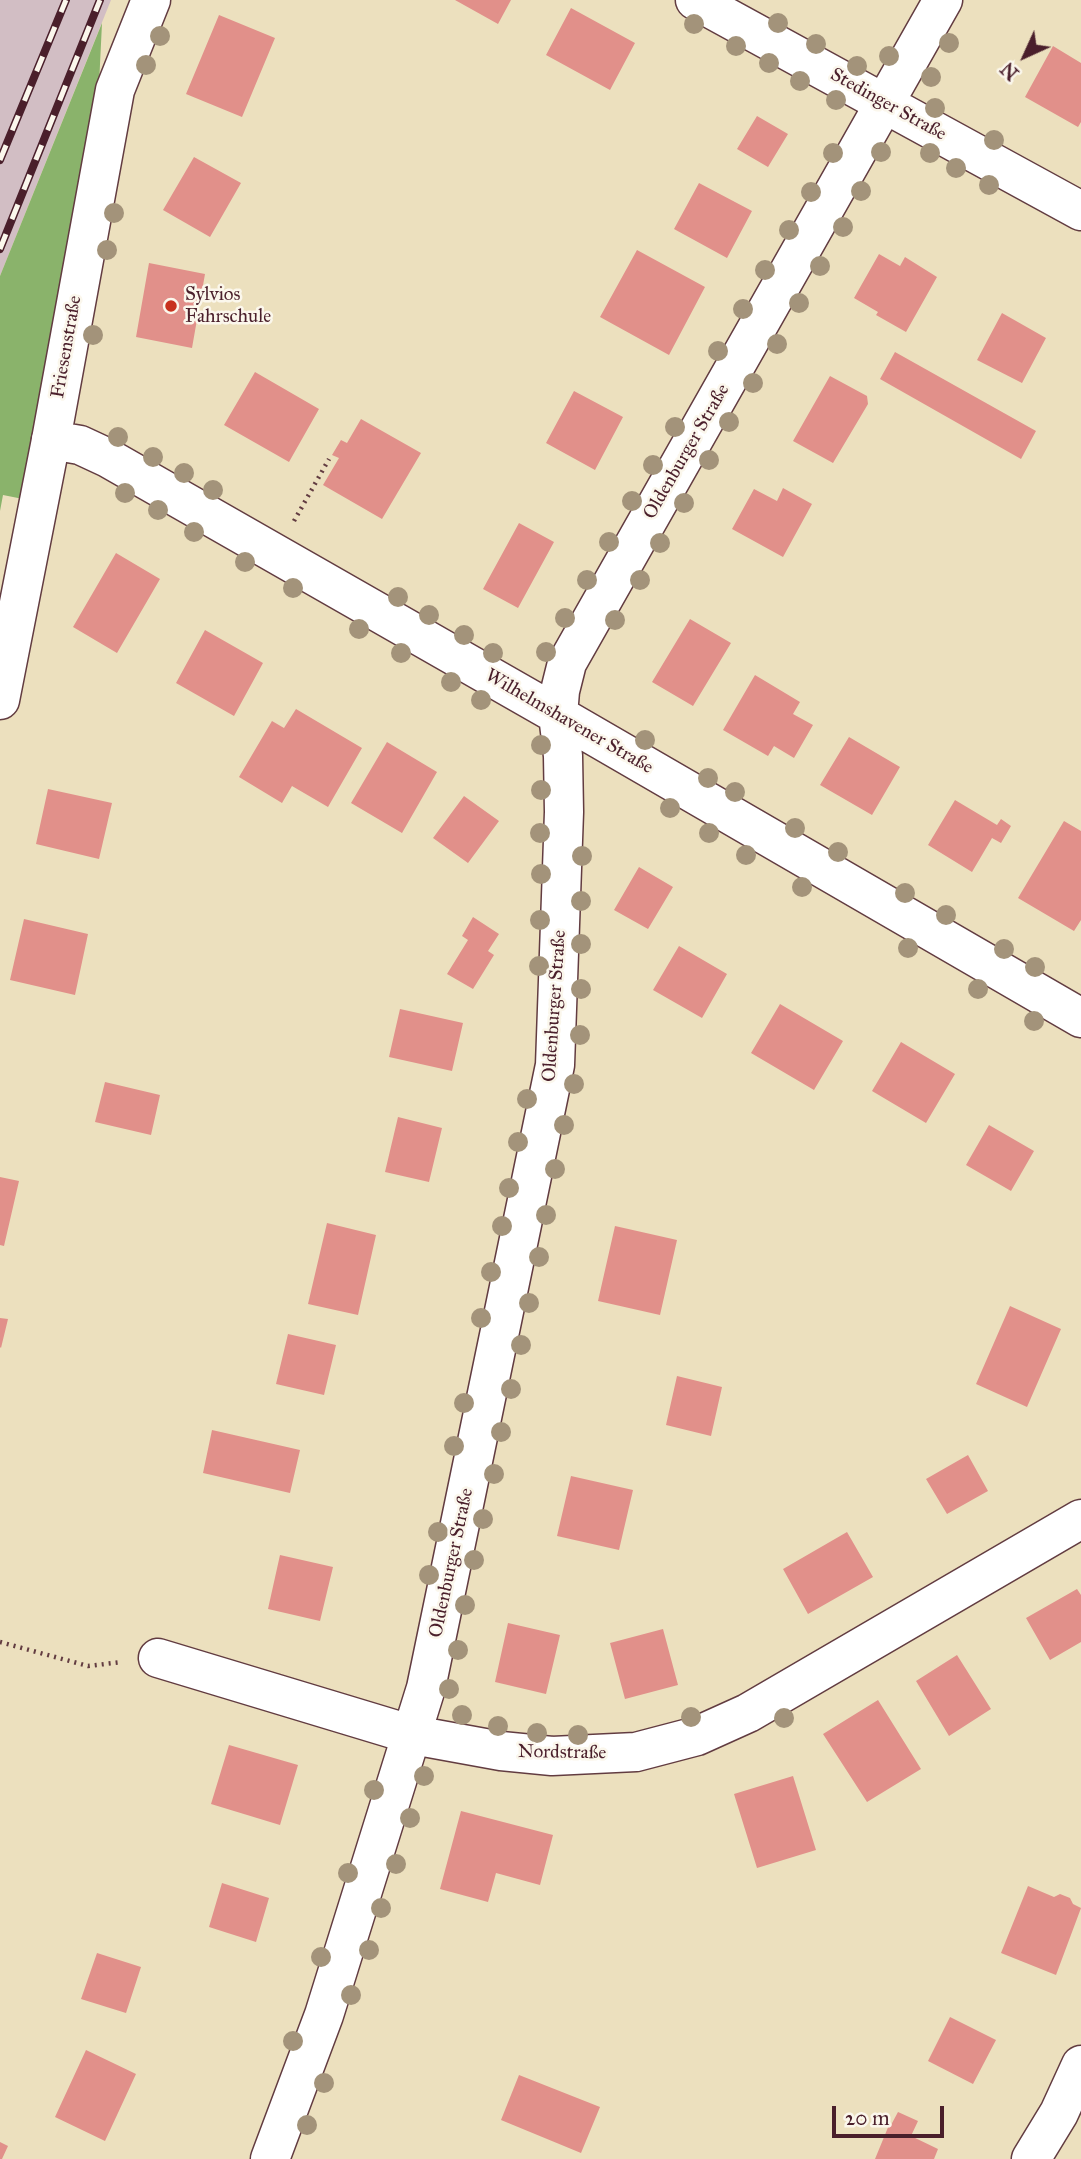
<!DOCTYPE html>
<html>
<head>
<meta charset="utf-8">
<style>
	body { margin:0 }
	#map { position:relative; width:1081px; height:2159px; overflow:hidden; background:#ece0be; font-family:"IM FELL Great Primer",serif }
	canvas { display:block }
	.north { position:absolute; left:990px; top:21px; width:70px; height:70px; -webkit-text-stroke:5px #fbf7ec; paint-order:stroke; rotate:225deg; font-size:19px; font-weight:700; line-height:28px; text-align:center; color:#4a1f2b }
	.north::after { content:''; display:block; margin:auto; width:24px; height:32px; background:#4a1f2b; clip-path:polygon(50% 0,100% 100%,50% 72%,0 100%) }
	.scale { position:absolute; left:832px; top:2106px; width:112px; height:32px; box-sizing:border-box; border:4px solid #4a1f2b; border-top:0; padding-left:9px; font-size:21px; line-height:24px; white-space:nowrap; color:#4a1f2b; -webkit-text-stroke:5px #fbf7ec; paint-order:stroke }
</style>
</head>
<body>
<div id="map">
<canvas width="1081" height="2159"></canvas>
<div class="north">N</div>
<div class="scale">20 m</div>
</div>
<script>
const c = document.querySelector('canvas').getContext('2d');
c.lineJoin = 'round';
function fill(path, color) { c.fillStyle = color; c.fill(path, 'evenodd'); }
const toPath = rows => new Path2D(rows.map(r => 'M' + r).join(''));
function stroke(path, color, width, dash) { c.strokeStyle = color; c.lineWidth = width; c.lineCap = dash ? 'butt' : 'round'; c.setLineDash(dash || []); c.stroke(path); }
function drawText(font, color, halo, rows, align = 'center') {
  c.font = font + ' "IM FELL Great Primer",serif'; c.lineWidth = 5; c.setLineDash([]); c.textBaseline = 'middle'; c.strokeStyle = halo; c.fillStyle = color; for (const [text, x, y, turn = 0] of rows) {
    c.save(); c.translate(x, y); c.rotate((+turn || 0) * Math.PI / 180); c.textAlign = isNaN(turn) ? turn : align; if (halo) c.strokeText(text, 0, 0); c.fillText(text, 0, 0); c.restore();
  }
}
const industrial = toPath([
	[0,0,111,0,0,276]
]);
const forest = toPath([
	[102,23,99,85,23,499,3,495,0,511,0,276]
]);
const building = toPath([
	[455,0,511,0,498,24],
	[571,8,635,43,610,90,546,55],
	[219,15,275,38,242,117,186,94],
	[1053,46,1081,63,1081,122,1078,127,1025,97],
	[757,116,788,134,768,167,737,149],
	[194,157,241,183,210,237,163,210],
	[699,183,752,211,727,258,674,229],
	[637,250,705,287,669,355,600,317],
	[879,254,900,266,905,257,937,277,906,332,876,315,878,312,854,298],
	[149,263,205,274,192,348,136,337],
	[1002,313,1046,338,1022,383,977,360],
	[895,352,1036,431,1021,459,880,379],
	[255,372,319,409,289,462,224,425],
	[830,376,867,396,868,404,833,463,793,441],
	[574,391,623,417,595,470,546,443],
	[361,419,421,453,382,519,323,485,339,458,332,455,341,440,347,443],
	[783,488,812,504,783,557,732,529,754,489,777,501],
	[519,523,554,542,518,608,483,589],
	[116,553,160,579,117,653,73,627],
	[690,619,731,643,693,706,652,682],
	[205,630,263,663,234,716,176,683],
	[755,675,800,702,793,714,813,725,794,758,774,746,768,756,723,730],
	[296,709,362,748,328,807,292,786,282,803,239,777,272,721,284,728],
	[849,737,900,767,872,815,820,785],
	[387,742,437,772,402,833,351,803],
	[48,789,112,803,99,859,36,844],
	[464,796,499,821,468,863,433,838],
	[955,800,997,825,1001,819,1011,826,1001,843,992,838,972,872,928,845],
	[1064,821,1081,831,1081,920,1074,931,1018,898],
	[639,867,673,887,648,929,614,910],
	[473,917,499,934,488,951,494,955,473,989,447,974,468,940,462,936],
	[24,919,88,934,75,995,10,980],
	[679,946,727,974,702,1018,653,990],
	[780,1004,843,1041,814,1090,751,1053],
	[400,1009,463,1023,452,1071,389,1057],
	[901,1042,955,1074,926,1123,872,1091],
	[105,1082,160,1095,151,1135,95,1122],
	[398,1117,442,1128,429,1182,385,1172],
	[989,1125,1034,1151,1011,1191,966,1165],
	[0,1177,19,1181,4,1246,0,1245],
	[327,1223,376,1235,358,1315,308,1304],
	[615,1226,677,1240,660,1315,598,1301],
	[1010,1306,1061,1329,1027,1407,976,1384],
	[0,1318,8,1319,1,1348,0,1347],
	[288,1334,336,1345,324,1395,276,1384],
	[677,1376,722,1387,711,1436,666,1425],
	[212,1430,300,1450,290,1493,203,1473],
	[968,1455,988,1491,947,1514,926,1479],
	[571,1476,633,1490,619,1550,557,1536],
	[847,1532,873,1577,808,1614,783,1569],
	[280,1555,333,1567,320,1621,268,1609],
	[1077,1589,1081,1595,1081,1642,1050,1660,1026,1618],
	[508,1623,560,1635,546,1694,495,1682],
	[663,1629,678,1685,625,1699,610,1643],
	[957,1655,991,1709,949,1736,916,1681],
	[878,1700,921,1769,867,1802,823,1734],
	[229,1745,298,1765,280,1825,211,1804],
	[793,1776,816,1850,757,1868,734,1794],
	[461,1811,553,1835,540,1885,496,1873,488,1902,440,1889],
	[222,1883,269,1898,256,1942,209,1927],
	[1028,1886,1054,1897,1060,1894,1070,1898,1073,1904,1081,1908,1056,1975,1001,1953],
	[97,1953,141,1967,126,2013,81,1999],
	[950,2017,996,2040,973,2084,928,2061],
	[86,2050,136,2074,105,2141,55,2117],
	[519,2075,600,2107,581,2153,501,2120],
	[898,2112,918,2121,911,2136,938,2149,934,2159,875,2159,889,2125,891,2125],
	[0,2142,8,2146,2,2159,0,2159]
]);
const path = toPath([
	[294,521,329,459],
	[0,1642,88,1666,122,1662]
]);
const street = toPath([
	[151,0,115,90,51,440,80,445,108,458,558,715,1081,1018],
	[695,0,1081,211],
	[158,1658,413,1735,501,1751,552,1756,636,1752,697,1736,748,1713,1081,1519],
	[270,2159,324,2015,426,1688,555,1065,564,812,563,756,558,715,560,691,567,663,943,0],
	[1031,2159,1059,2113,1081,2065]
]);
const secondary = toPath([
	[0,700,51,440]
]);
const rail = toPath([
	[0,160,66,0],
	[0,249,100,0]
]);
const trees = [
	[778,23],
	[694,24],
	[160,36],
	[949,43],
	[816,44],
	[736,46],
	[889,56],
	[769,63],
	[146,65],
	[857,66],
	[931,77],
	[800,81],
	[836,100],
	[935,108],
	[994,140],
	[881,152],
	[833,153],
	[930,153],
	[956,168],
	[989,185],
	[861,191],
	[811,192],
	[114,213],
	[843,227],
	[789,230],
	[107,250],
	[820,266],
	[765,270],
	[799,303],
	[743,309],
	[93,335],
	[777,344],
	[718,351],
	[753,383],
	[729,422],
	[675,427],
	[118,437],
	[153,457],
	[709,460],
	[653,465],
	[184,473],
	[213,490],
	[125,493],
	[632,501],
	[684,503],
	[158,510],
	[194,532],
	[609,542],
	[660,543],
	[245,562],
	[587,580],
	[640,580],
	[293,588],
	[398,597],
	[429,615],
	[565,618],
	[615,620],
	[359,629],
	[464,635],
	[546,652],
	[401,653],
	[493,653],
	[451,682],
	[481,700],
	[645,740],
	[541,745],
	[708,778],
	[541,790],
	[735,792],
	[670,808],
	[795,828],
	[540,833],
	[709,833],
	[838,852],
	[746,855],
	[582,856],
	[541,874],
	[802,887],
	[905,893],
	[581,901],
	[946,915],
	[540,920],
	[581,944],
	[908,948],
	[1004,949],
	[539,966],
	[1035,967],
	[581,989],
	[978,989],
	[1034,1021],
	[580,1035],
	[574,1084],
	[527,1099],
	[564,1125],
	[518,1142],
	[555,1169],
	[509,1188],
	[546,1215],
	[502,1226],
	[539,1257],
	[491,1272],
	[529,1303],
	[481,1318],
	[521,1345],
	[511,1389],
	[464,1403],
	[501,1432],
	[454,1446],
	[494,1474],
	[483,1519],
	[438,1532],
	[474,1560],
	[429,1575],
	[465,1605],
	[458,1650],
	[449,1689],
	[462,1715],
	[691,1717],
	[784,1718],
	[498,1726],
	[537,1733],
	[578,1735],
	[424,1776],
	[374,1790],
	[410,1818],
	[396,1864],
	[348,1873],
	[381,1908],
	[369,1950],
	[321,1957],
	[351,1995],
	[293,2041],
	[324,2083],
	[307,2125]
];
const markers = [
	[171,306,7,"#c8321e"]
];
const streetNames = [
	["Stedinger Straße",888,105,29],
	["Friesenstraße",67,347,-80],
	["Oldenburger Straße",687,452,-60],
	["Wilhelmshavener Straße",569,722,30],
	["Oldenburger Straße",555,1006,-86],
	["Oldenburger Straße",452,1563,-78],
	["Nordstraße",562,1753,1]
];
const poiNames = [
	["Sylvios",185,295],
	["Fahrschule",185,317]
];
fill(industrial, '#d2bec4');
fill(forest, '#8ab36b');
fill(building, '#e1908a');
stroke(street, '#623c41', 41);
stroke(secondary, '#623c41', 41);
stroke(path, '#623c41', 4.5, [2, 5]);
stroke(street, '#fff', 38);
stroke(secondary, '#fff', 38);
stroke(rail, '#4a1f2b', 8);
stroke(rail, '#fbf7ec', 5, [16]);
c.fillStyle = '#a3937a';
for (const [x, y] of trees) { c.beginPath(); c.arc(x, y, 10, 0, 2 * Math.PI); c.fill(); }
for (const [x, y, r, color] of markers) { const dot = new Path2D(); dot.arc(x, y, r, 0, 2 * Math.PI); c.fillStyle = color; c.fill(dot); stroke(dot, '#fbf7ec', 2.5); }
drawText('19px', '#4a1f2b', '#fbf7ec', streetNames);
drawText('19px', '#4a1f2b', '#fbf7ec', poiNames, 'left');
</script>
</body>
</html>
